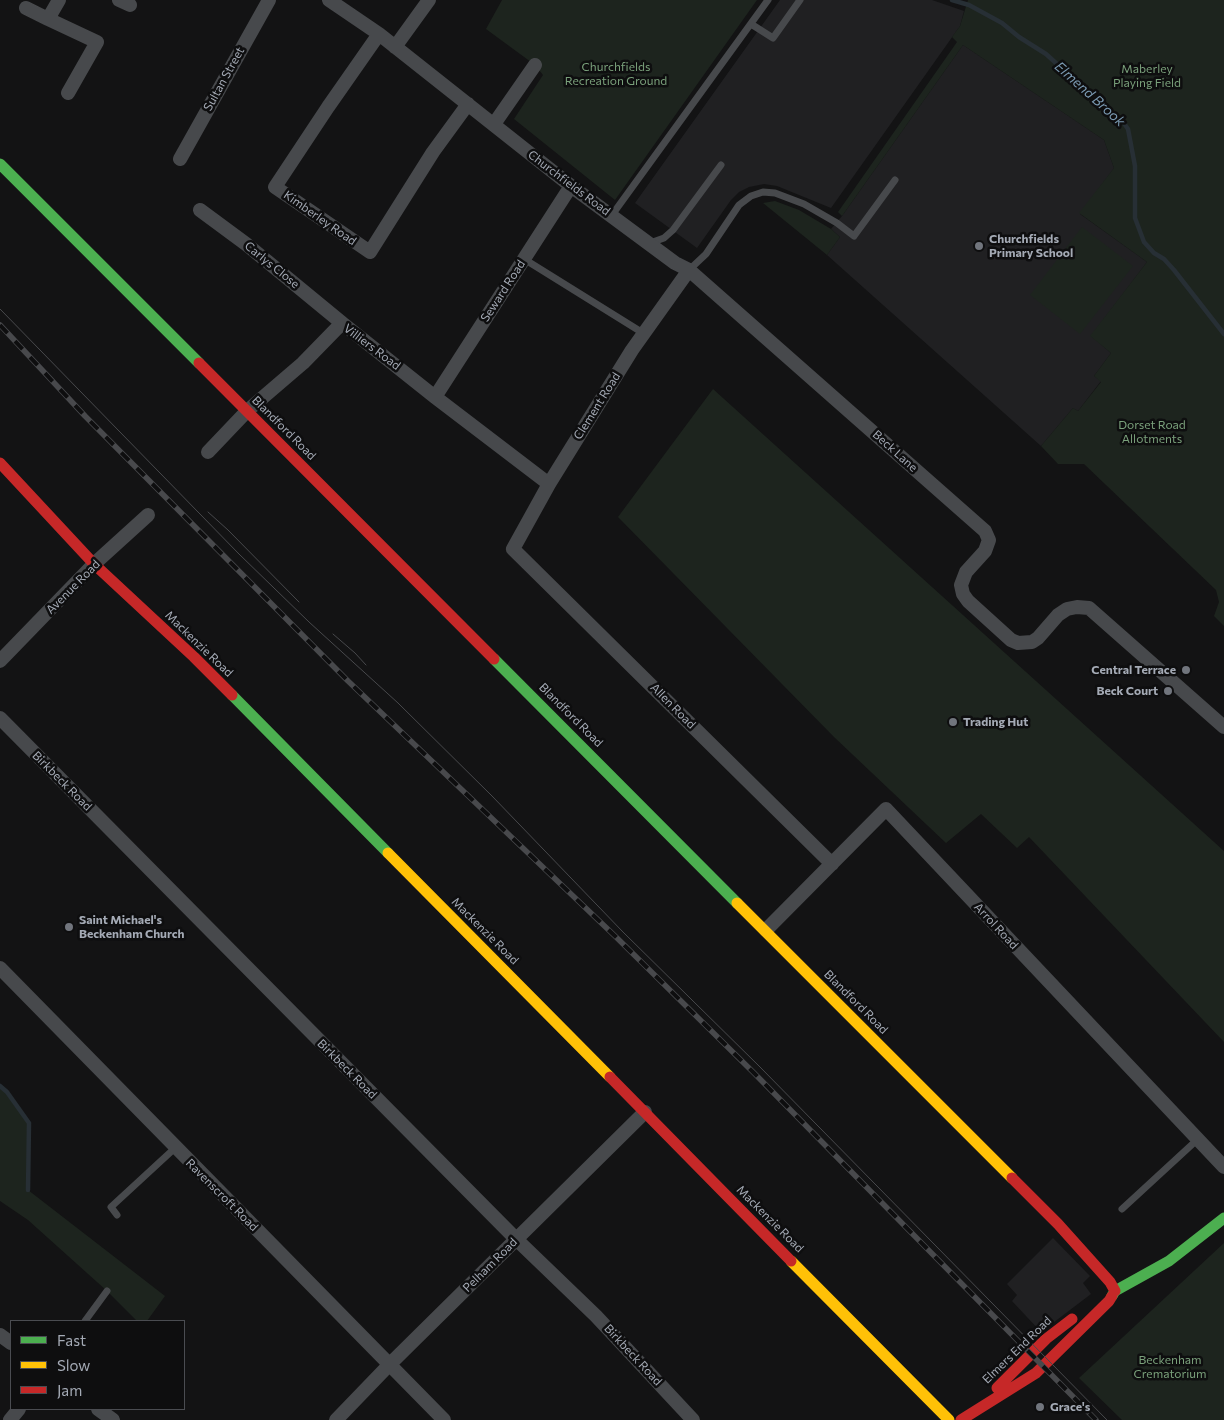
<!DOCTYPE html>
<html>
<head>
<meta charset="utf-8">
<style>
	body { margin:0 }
	#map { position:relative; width:1224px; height:1420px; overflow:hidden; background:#131314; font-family:Commissioner,sans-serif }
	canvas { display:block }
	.legend { position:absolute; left:10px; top:1320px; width:175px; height:90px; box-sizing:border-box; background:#0e0e0f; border:1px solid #4a4c51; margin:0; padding:6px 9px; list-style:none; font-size:15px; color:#a4aab5 }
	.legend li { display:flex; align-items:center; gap:10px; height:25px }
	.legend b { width:25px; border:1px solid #4a4c51 }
</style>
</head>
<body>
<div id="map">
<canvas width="1224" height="1420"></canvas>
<ul class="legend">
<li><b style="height:6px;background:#4caf50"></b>Fast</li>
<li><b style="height:6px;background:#ffc107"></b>Slow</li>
<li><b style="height:6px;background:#c62828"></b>Jam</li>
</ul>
</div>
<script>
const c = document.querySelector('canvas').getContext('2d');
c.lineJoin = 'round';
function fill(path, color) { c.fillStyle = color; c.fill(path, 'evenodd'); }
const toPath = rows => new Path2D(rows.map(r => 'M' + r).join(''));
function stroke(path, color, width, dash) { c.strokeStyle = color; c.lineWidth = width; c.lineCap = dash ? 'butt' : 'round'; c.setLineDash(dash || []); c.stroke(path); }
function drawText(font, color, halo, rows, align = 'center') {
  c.font = font + ' Commissioner,sans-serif'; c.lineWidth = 5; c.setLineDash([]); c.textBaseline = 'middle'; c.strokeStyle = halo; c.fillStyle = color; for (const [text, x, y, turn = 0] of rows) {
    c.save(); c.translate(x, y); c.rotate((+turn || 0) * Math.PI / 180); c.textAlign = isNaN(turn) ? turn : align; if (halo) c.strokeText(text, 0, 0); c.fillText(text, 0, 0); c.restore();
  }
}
const built = toPath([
	[780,0,932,0,964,11,960,26,831,208,777,186,764,184,749,187,739,192,731,200,697,248,635,203],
	[963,45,1104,140,1114,168,1080,214,1147,262,1091,336,1111,353,1094,376,1101,381,1078,411,1073,408,1041,446,827,255,840,237,831,229,842,216],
	[1053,1238,1090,1276,1083,1283,1091,1294,1041,1332,1012,1301,1017,1295,1007,1284]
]);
const green = toPath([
	[502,0,757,0,615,200,514,119,543,75,535,65,486,29],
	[968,0,1224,0,1224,626,1214,616,1219,602,1216,590,1084,464,1058,464,1041,446,1073,408,1078,411,1101,382,1094,376,1111,353,1090,336,1147,262,1079,213,1114,168,1104,140,963,45,842,216,838,212,957,42,952,37,960,26],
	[775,201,799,210,831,229,840,237,827,255,763,203],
	[1082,227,1133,266,1080,334,1030,295],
	[713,389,1224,851,1224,1042,1029,837,1017,848,981,814,946,843,834,737,618,517],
	[0,1086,7,1092,29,1123,28,1190,165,1296,147,1321,137,1321,107,1291,28,1220,0,1201],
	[1224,1243,1224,1420,1122,1420,1079,1378]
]);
const stream = toPath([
	[952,0,969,5,1002,23,1019,37,1046,54,1102,105,1118,119,1123,122,1128,129,1135,166,1135,218,1144,242,1154,253,1164,259,1174,270,1224,334],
	[0,1086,7,1092,29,1123,28,1190]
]);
const lane = toPath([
	[751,24,773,38,800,0],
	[612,215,768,0],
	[650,243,664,238,673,230,721,165],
	[524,259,643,333],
	[689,270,706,254,739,205,751,196,763,192,775,193,804,204,837,223,854,236,895,180],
	[1122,1209,1198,1139],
	[117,1215,111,1207,175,1148],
	[85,1321,107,1291]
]);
const street = toPath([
	[59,0,48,19,97,42,68,93],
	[119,0,130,5],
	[329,0,379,34,571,186,675,263,689,270,985,531,989,540,985,551,966,572,961,585,963,594,968,601,1011,640,1018,643,1032,642,1038,638,1058,615,1067,609,1077,607,1089,608,1224,727],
	[26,8,48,19],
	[379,34,328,107,275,187,370,252,433,152,468,104],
	[395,47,429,0],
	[494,124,535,65],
	[180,159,269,0],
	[200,210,246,244,342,323],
	[689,270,632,350,549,484,513,549,832,864],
	[435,397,571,186],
	[208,452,247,411,303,363,342,323,435,397,549,484],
	[0,661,94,564,148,515],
	[0,718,516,1239,596,1316,693,1420],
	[766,930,886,809,1224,1167],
	[0,968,444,1420],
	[0,1335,11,1343],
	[98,1409,113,1420],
	[10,1420,19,1409],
	[336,1420,389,1365,645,1112]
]);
const fast = toPath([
	[0,164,199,363],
	[494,659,737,903],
	[232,695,388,853],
	[1112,1296,1115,1291,1169,1261,1224,1218]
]);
const slow = toPath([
	[388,853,610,1077],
	[737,903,1012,1178],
	[791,1261,949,1420]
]);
const jam = toPath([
	[199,363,494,659],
	[0,463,94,564,194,657,232,695],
	[610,1077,791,1261],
	[1012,1178,1058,1224,1110,1282,1115,1291],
	[997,1388,1046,1339,1072,1319],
	[961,1420,1036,1373,1109,1301,1112,1296]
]);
const tram = toPath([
	[0,309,239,554,309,622,398,703,492,796,623,932,760,1067,1107,1420],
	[208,512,228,530,299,602],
	[333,634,355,653,366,665]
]);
const rail = toPath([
	[0,325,85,416,348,681,616,937,754,1073,1096,1420]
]);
const markers = [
	[979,246,5,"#71757d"],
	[1186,670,5,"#71757d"],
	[1168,691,5,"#71757d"],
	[953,722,5,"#71757d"],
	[69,927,5,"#71757d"],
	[1040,1407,5,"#71757d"]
];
const parkNames = [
	["Churchfields",616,67],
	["Recreation Ground",616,81],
	["Maberley",1147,69],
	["Playing Field",1147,83],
	["Dorset Road",1152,425],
	["Allotments",1152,439],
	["Beckenham",1170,1360],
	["Crematorium",1170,1374]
];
const streetNames = [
	["Sultan Street",224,79,-61],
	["Churchfields Road",569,183,37],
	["Kimberley Road",320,218,35],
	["Carlys Close",272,265,39],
	["Seward Road",503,291,-57],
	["Villiers Road",372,347,37],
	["Clement Road",597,406,-58],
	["Blandford Road",284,428,45],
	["Beck Lane",895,451,42],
	["Avenue Road",73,587,-45],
	["Mackenzie Road",199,644,44],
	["Allen Road",673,706,45],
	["Blandford Road",571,715,45],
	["Birkbeck Road",62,781,45],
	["Arrol Road",996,926,47],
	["Mackenzie Road",485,931,45],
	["Blandford Road",856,1002,45],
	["Birkbeck Road",347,1069,45],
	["Ravenscroft Road",222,1195,45],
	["Mackenzie Road",770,1219,45],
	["Pelham Road",490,1265,-45],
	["Elmers End Road",1017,1350,-44],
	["Birkbeck Road",633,1355,47]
];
const poiNames = [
	["Churchfields",989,239],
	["Primary School",989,253],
	["Central Terrace",1176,670,"right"],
	["Beck Court",1158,691,"right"],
	["Trading Hut",963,722],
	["Saint Michael's",79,920],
	["Beckenham Church",79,934],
	["Grace's",1050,1407]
];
const waterNames = [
	["Elmend Brook",1090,94,42]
];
fill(built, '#202022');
fill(green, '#1d241e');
stroke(stream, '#272f35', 4.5);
stroke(lane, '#47494c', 7);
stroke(street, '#47494c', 14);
stroke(fast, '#4caf50', 11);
stroke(slow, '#ffc107', 11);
stroke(jam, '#c62828', 11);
stroke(tram, '#48494c', 1);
stroke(rail, '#48494c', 5.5);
stroke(rail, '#0e0e0f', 4, [11]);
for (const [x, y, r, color] of markers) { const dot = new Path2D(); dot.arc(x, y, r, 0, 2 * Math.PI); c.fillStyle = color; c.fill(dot); stroke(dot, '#0e0e0f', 2); }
drawText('12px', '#7aa07b', '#0e0e0f', parkNames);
drawText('12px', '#a4aab5', '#0e0e0f', streetNames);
drawText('bold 12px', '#a4aab5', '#0e0e0f', poiNames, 'left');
drawText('italic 14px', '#7a99b1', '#0e0e0f', waterNames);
</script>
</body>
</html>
